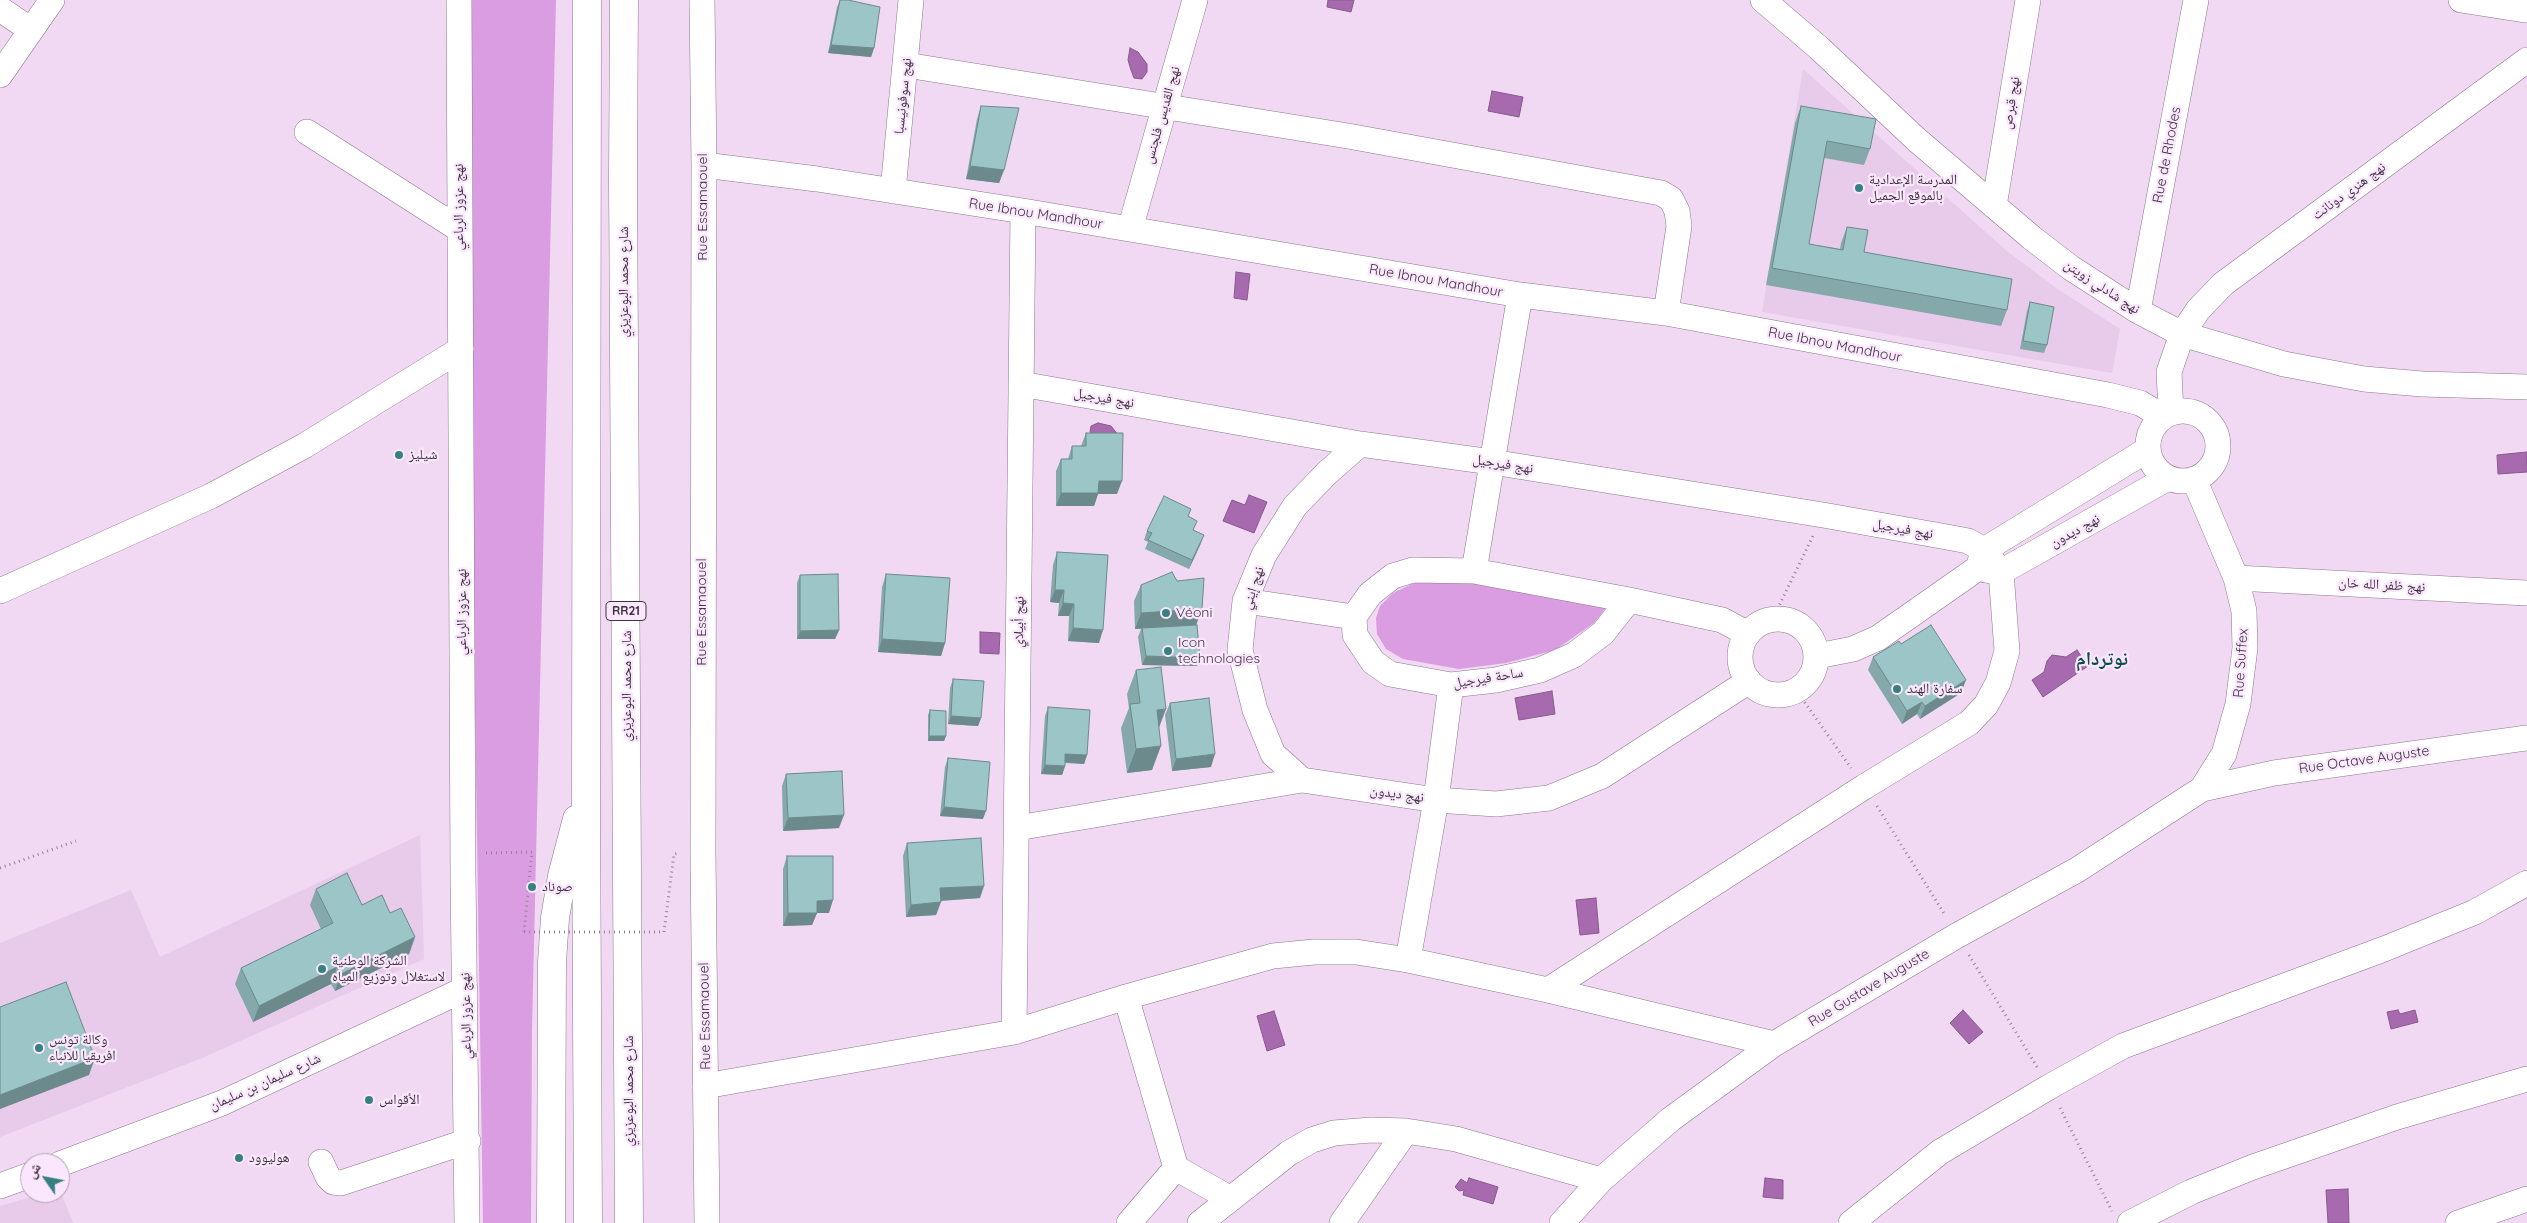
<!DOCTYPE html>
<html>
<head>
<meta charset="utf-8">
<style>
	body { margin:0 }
	#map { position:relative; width:2527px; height:1223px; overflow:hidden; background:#f1d8f3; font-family:Quicksand,"Noto Naskh Arabic",sans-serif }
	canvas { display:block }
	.north { position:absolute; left:20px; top:1153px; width:50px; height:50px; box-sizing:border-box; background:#fbe7fd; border:1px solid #af9fb0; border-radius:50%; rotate:303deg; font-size:14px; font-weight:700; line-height:20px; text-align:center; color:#3c333d }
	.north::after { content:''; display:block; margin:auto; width:18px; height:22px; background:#378082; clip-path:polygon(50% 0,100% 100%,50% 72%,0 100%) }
</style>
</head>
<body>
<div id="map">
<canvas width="2527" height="1223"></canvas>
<div class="north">ش</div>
</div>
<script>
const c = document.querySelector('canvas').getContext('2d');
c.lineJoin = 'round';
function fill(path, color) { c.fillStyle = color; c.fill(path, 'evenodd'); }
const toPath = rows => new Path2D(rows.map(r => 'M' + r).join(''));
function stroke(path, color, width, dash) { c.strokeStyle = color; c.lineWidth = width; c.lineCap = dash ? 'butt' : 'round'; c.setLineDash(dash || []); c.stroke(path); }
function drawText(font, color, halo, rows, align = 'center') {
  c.font = font + ' Quicksand,"Noto Naskh Arabic",sans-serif'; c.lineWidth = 4.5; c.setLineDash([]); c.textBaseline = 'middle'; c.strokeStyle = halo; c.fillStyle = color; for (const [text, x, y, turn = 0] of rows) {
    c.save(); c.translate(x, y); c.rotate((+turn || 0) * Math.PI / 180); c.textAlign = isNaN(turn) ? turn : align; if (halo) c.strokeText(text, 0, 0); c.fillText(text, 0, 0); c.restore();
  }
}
const built = toPath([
	[1803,69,2008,252,2059,290,2120,329,2112,373,1762,312],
	[420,835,424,959,202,1058,0,1137,0,943,131,890,160,957],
	[60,1190,73,1223,0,1223,0,1206,45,1193,60,1193]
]);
const green = toPath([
	[464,0,556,0,532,1029,531,1223,483,1223],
	[1435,577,1608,605,1594,623,1555,650,1506,663,1459,669,1403,659,1386,649,1377,634,1376,618,1380,606,1393,593,1412,584]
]);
const water = toPath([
	[1328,0,1354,0,1351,12,1327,7,1328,0],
	[1130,48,1138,52,1147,64,1147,72,1142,79,1134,78,1131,70,1128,60,1130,48],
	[1492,91,1523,97,1519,117,1488,111,1492,91],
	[1236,272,1250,274,1247,300,1234,298,1236,272],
	[1098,423,1111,426,1119,436,1094,439,1090,432,1091,426,1098,423],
	[2527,452,2527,472,2498,474,2497,455,2527,452],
	[1249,495,1267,502,1254,533,1223,521,1232,500,1245,505,1249,495],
	[980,632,1000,633,999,654,980,653,980,632],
	[2077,650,2088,666,2043,697,2032,680,2044,672,2047,661,2052,655,2066,657,2077,650],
	[1552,691,1555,714,1519,720,1515,698,1552,691],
	[1596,898,1599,933,1580,935,1576,900,1596,898],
	[1963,1010,1983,1032,1969,1044,1950,1023,1963,1010],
	[2398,1010,2400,1014,2415,1010,2418,1022,2391,1029,2387,1012,2398,1010],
	[1274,1011,1285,1045,1267,1051,1257,1016,1274,1011],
	[1469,1178,1498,1187,1493,1204,1463,1195,1464,1190,1459,1191,1455,1187,1461,1179,1467,1183,1469,1178],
	[1765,1178,1783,1180,1783,1199,1763,1197,1765,1178],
	[2348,1189,2349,1223,2328,1223,2326,1190,2348,1189]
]);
const path = toPath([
	[1773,618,1813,536],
	[1796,690,1851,768],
	[1877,806,1945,915],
	[486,853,532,852,524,932],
	[0,868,76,841],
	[664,932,674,854,680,853],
	[1969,955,2037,1067],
	[2060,1108,2112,1211]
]);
const minor = toPath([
	[459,0,463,873,467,1223],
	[702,0,704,165,703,853,707,1223],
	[1763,0,1819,48,1917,140,2032,238,2071,268,2138,311,2182,334,2284,364,2364,379,2422,384,2527,387],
	[2461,0,2525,10],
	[0,9,31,30],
	[906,65,1348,136,1661,193,1671,199,1677,211,1679,226,1666,313],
	[0,75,52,0],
	[307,132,459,229],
	[704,165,817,179,1023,211,1520,295,1666,313,2108,395,2140,403,2162,416],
	[893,191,911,0],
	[1994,206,2028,0],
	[1130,229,1195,0],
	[2138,311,2196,0],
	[1021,384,1360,444,1492,462,1823,515,1947,537,1968,541,1984,550,2001,572,2007,651,1998,683,1986,705,1969,723,1864,787,1548,990],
	'2148 446a35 35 0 1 1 70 0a35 35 0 1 1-70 0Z',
	[2171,412,2169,372,2182,334,2198,310,2223,284,2527,60],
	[2194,479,2236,578,2244,611,2245,648,2238,704,2224,754,2202,789],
	[1986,570,2001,572,2168,478],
	[1474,571,1520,295],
	[2236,578,2527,593],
	[0,591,211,496,304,446,461,349],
	[1629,600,1603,633,1574,655,1540,670,1496,680,1451,685,1390,674,1373,662,1355,635,1354,617,1370,594,1393,576,1413,570,1474,571,1629,600,1722,620,1748,634],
	[1245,601,1354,617],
	'1740 657a38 38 0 1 1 76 0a38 38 0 1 1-76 0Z',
	[1817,656,1853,649,1878,638,1978,568,1984,550,2147,450],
	[1302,780,1273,754,1255,710,1240,650,1245,601,1264,555,1295,506,1327,473,1360,444],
	[1017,828,1302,780,1436,800,1496,804,1549,798,1602,776,1749,681],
	[1408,960,1436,800,1451,685],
	[1126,997,1176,1168,1229,1198],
	[1014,1032,1023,211],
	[705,1086,1014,1032,1126,997,1273,956,1314,952,1356,952,1408,960,1548,990,1774,1044],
	[321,1162,328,1177,333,1182,341,1183,468,1141],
	[60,1164,222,1103,465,989],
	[0,1186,30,1175],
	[1129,1223,1176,1168],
	[1200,1223,1289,1153,1312,1140,1334,1133,1371,1130,1406,1131],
	[1342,1223,1406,1131,1456,1139,1601,1180],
	[1562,1223,1601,1180,1671,1119,1774,1044,1958,935,2077,870,2202,789,2274,773,2527,738],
	[1851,1223,1940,1152,2049,1087,2123,1046,2384,949,2475,912,2527,883],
	[2130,1223,2191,1192,2253,1167,2397,1117,2527,1079],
	[2458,1223,2527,1199]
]);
const highway = toPath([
	[587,0,586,794,588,1223],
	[624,0,623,179,629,1223],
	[551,1223,552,962,555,918,562,876,577,819]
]);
const pathBridge = toPath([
	[524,932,664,932]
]);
const wall = toPath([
	[840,0,874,48,871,57,828,53,837,7],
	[981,106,1004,170,999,183,966,179,977,119],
	[1801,106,1870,149,1864,165,1824,158,1809,244,1840,249,1841,243,1847,227,1864,252,2007,310,2001,326,1766,285,1795,123],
	[2030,302,2047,345,2044,353,2020,349,2027,311],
	[1086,433,1117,494,1098,494,1094,506,1056,506,1056,471,1061,459,1068,459,1072,446,1081,446],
	[1189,517,1194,530,1201,543,1189,569,1145,549,1148,542,1144,540,1147,531],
	[1057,552,1099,643,1068,641,1069,616,1058,616,1059,603,1050,602,1053,565],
	[886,574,945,643,941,656,878,652,882,587],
	[800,575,839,630,835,639,797,639,797,583],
	[1177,581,1202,609,1196,625,1197,666,1142,665,1138,637,1141,629,1135,629,1134,601,1141,585],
	[1901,644,1961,693,1920,719,1917,714,1902,724,1868,670,1873,657],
	[1136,670,1159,728,1152,770,1127,773,1121,728,1129,708,1127,694],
	[953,679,981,718,978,726,948,724,950,688],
	[1170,703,1211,767,1172,771,1165,715],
	[1048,707,1087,755,1084,764,1065,763,1065,766,1062,775,1041,774,1045,716],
	[930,710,946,736,944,741,928,741,928,715],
	[948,758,983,819,940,816,945,767],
	[786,774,839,828,783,831,782,786],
	[907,843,980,898,941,901,936,915,906,917,903,856],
	[787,856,829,913,817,913,812,925,783,926,783,869],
	[316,889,362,905,390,913,415,937,409,954,335,991,331,984,253,1022,235,984,241,968,321,929,310,905]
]);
const shadedWall = toPath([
	[831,45,874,48,871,57,828,53],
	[970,166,1004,170,999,183,966,179],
	[1099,481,1122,481,1117,494,1098,494,1094,506,1056,506,1061,493],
	[1204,535,1201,543,1189,569,1192,560],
	[1055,590,1064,590,1059,603,1050,602],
	[1063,603,1074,604,1069,616,1058,616],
	[1202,609,1196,625,1135,629,1141,613],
	[1073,628,1103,630,1099,643,1068,641],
	[839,630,835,639,797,639,800,631],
	[882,639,945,643,941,656,878,652],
	[1146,656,1200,658,1197,666,1142,665],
	[1966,680,1961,693,1920,719,1925,706],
	[1922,702,1917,714,1902,724,1907,711],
	[1166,709,1157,733,1157,710],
	[951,716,981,718,978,726,948,724],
	[929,736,946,736,944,741,928,741],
	[1161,746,1152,770,1127,773,1136,749],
	[1065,754,1087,755,1084,764,1062,762],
	[1215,754,1211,767,1172,771,1176,759],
	[1045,765,1065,766,1062,775,1041,774],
	[944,807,986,811,983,819,940,816],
	[844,815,839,828,783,831,788,818],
	[984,886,980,898,936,901,940,888],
	[833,900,829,913,817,913,812,925,783,926,788,913,817,901],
	[941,902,936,915,906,917,911,905],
	[415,937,409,954,335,991,341,974],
	[337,967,331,984,253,1022,259,1006],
	[95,1058,89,1075,0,1109,0,1095]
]);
const building = toPath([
	[840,0,848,0,880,7,874,48,831,45,840,0],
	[981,106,1019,108,1004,170,970,166,981,106],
	[1801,106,1876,119,1870,149,1827,141,1809,244,1843,250,1847,227,1868,230,1864,252,2012,279,2007,310,1772,268,1801,106],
	[2030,302,2054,307,2047,345,2023,341,2030,302],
	[1086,433,1123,433,1122,481,1099,481,1098,493,1061,493,1061,459,1072,459,1072,446,1086,446,1086,433],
	[1164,496,1191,509,1188,516,1197,521,1193,530,1204,535,1192,560,1148,540,1152,533,1147,531,1164,496],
	[1057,552,1108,555,1103,630,1073,628,1074,604,1063,603,1064,590,1055,590,1057,552],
	[1172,572,1177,581,1204,578,1202,609,1141,613,1141,585,1172,572],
	[838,574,839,630,800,631,800,575,838,574],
	[886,574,950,578,945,643,882,639,886,574],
	[1197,625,1200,658,1146,656,1142,628,1197,625],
	[1931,625,1966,680,1925,706,1922,702,1907,711,1873,657,1899,641,1901,644,1931,625],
	[1161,667,1166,709,1157,710,1161,746,1136,749,1130,704,1140,703,1136,670,1161,667],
	[953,679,984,681,981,718,951,716,953,679],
	[1209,698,1215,754,1176,759,1170,703,1209,698],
	[1048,707,1090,710,1087,755,1065,754,1065,766,1045,765,1048,707],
	[930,710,946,711,946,736,929,736,930,710],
	[948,758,990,762,986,811,944,807,948,758],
	[842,771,844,815,788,818,786,774,842,771],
	[981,838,984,886,940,888,941,902,911,905,907,843,981,838],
	[787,856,833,856,833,900,817,901,817,913,788,913,787,856],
	[347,873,362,905,382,895,390,913,401,908,415,937,341,974,337,967,259,1006,241,968,333,923,316,889,347,873],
	[66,982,95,1058,0,1095,0,1007,66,982]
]);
const markers = [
	[1859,188,5,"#378082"],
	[399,455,5,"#378082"],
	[1166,613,5,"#378082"],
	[1168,651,5,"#378082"],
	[1897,689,5,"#378082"],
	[532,887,5,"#378082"],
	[322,969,5,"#378082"],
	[39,1048,5,"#378082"],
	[369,1100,5,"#378082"],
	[239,1158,5,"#378082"]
];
const shields = [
	[626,611,40]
];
const shieldNames = [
	["RR21",626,611]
];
const streetNames = [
	["نهج سوفونيسبا",903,96,-84],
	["نهج قبرص",2011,103,-81],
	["نهج القديس فلجنس",1162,115,-74],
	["Rue de Rhodes",2167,155,-79],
	["نهج هنري دونانت",2349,191,-36],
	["نهج عزوز الرباعي",459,207,-90],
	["Rue Essamaouel",703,207,-90],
	["Rue Ibnou Mandhour",1036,214,9],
	["Rue Ibnou Mandhour",1436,281,10],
	["شارع محمد البوعزيزي",624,282,-90],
	["نهج شادلي زويتن",2102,287,33],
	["Rue Ibnou Mandhour",1835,345,11],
	["نهج فيرجيل",1104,398,10],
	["نهج فيرجيل",1503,464,9],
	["نهج فيرجيل",1903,529,10],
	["نهج ديدون",2075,531,-29],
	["نهج ظفر الله خان",2382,585,3],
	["نهج إيني",1253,588,-72],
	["نهج عزوز الرباعي",462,612,-90],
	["Rue Essamaouel",702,612,-90],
	["نهج أبيلاي",1019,622,-89],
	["Rue Suffex",2241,663,-86],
	["ساحة فيرجيل",1488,678,-9],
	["شارع محمد البوعزيزي",627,686,-90],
	["Rue Octave Auguste",2364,760,-8],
	["نهج ديدون",1397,794,8],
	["Rue Gustave Auguste",1869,988,-31],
	["نهج عزوز الرباعي",466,1016,-91],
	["Rue Essamaouel",705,1016,-91],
	["شارع سليمان بن سليمان",265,1082,-24],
	["شارع محمد البوعزيزي",629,1091,-90]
];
const poiNames = [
	["المدرسة الإعدادية",1869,180],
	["بالموقع الجميل",1869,196],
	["شيليز",409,455],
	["Véoni",1176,613],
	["Icon",1178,643],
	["technologies",1178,659],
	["سفارة الهند",1907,689],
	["صوناد",542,887],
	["الشركة الوطنية",332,961],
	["لاستغلال وتوزيع المياه",332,977],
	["وكالة تونس",49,1040],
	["افريقيا للانباء",49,1056],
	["الأقواس",379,1100],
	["هوليوود",249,1158]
];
const districtNames = [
	["نوتردام",2102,659]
];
fill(built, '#e8caeb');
fill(green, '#da9de1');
fill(water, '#a76aae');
stroke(water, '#875a8c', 1);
stroke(minor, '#8d778f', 26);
stroke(highway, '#8d778f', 29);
stroke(path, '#958497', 3, [1, 4]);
stroke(minor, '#fff', 25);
stroke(highway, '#fff', 28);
stroke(pathBridge, '#958497', 3, [1, 4]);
fill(wall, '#85a9aa');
fill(shadedWall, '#6c8a8b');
fill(building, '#9bc5c6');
stroke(building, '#6c8a8b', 1);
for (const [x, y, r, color] of markers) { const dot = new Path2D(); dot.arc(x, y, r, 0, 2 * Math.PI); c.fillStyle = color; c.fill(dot); stroke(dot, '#fbe7fd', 2); }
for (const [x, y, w] of shields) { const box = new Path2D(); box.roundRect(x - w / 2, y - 9.5, w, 19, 4); c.fillStyle = '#fbe7fd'; c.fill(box); stroke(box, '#3c333d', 1); }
drawText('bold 12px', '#3c333d', null, shieldNames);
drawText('14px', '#3c333d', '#fbe7fd', streetNames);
drawText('14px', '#3c333d', '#fbe7fd', poiNames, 'left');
drawText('bold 19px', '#0d4c4e', '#fbe7fd', districtNames);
</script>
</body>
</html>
